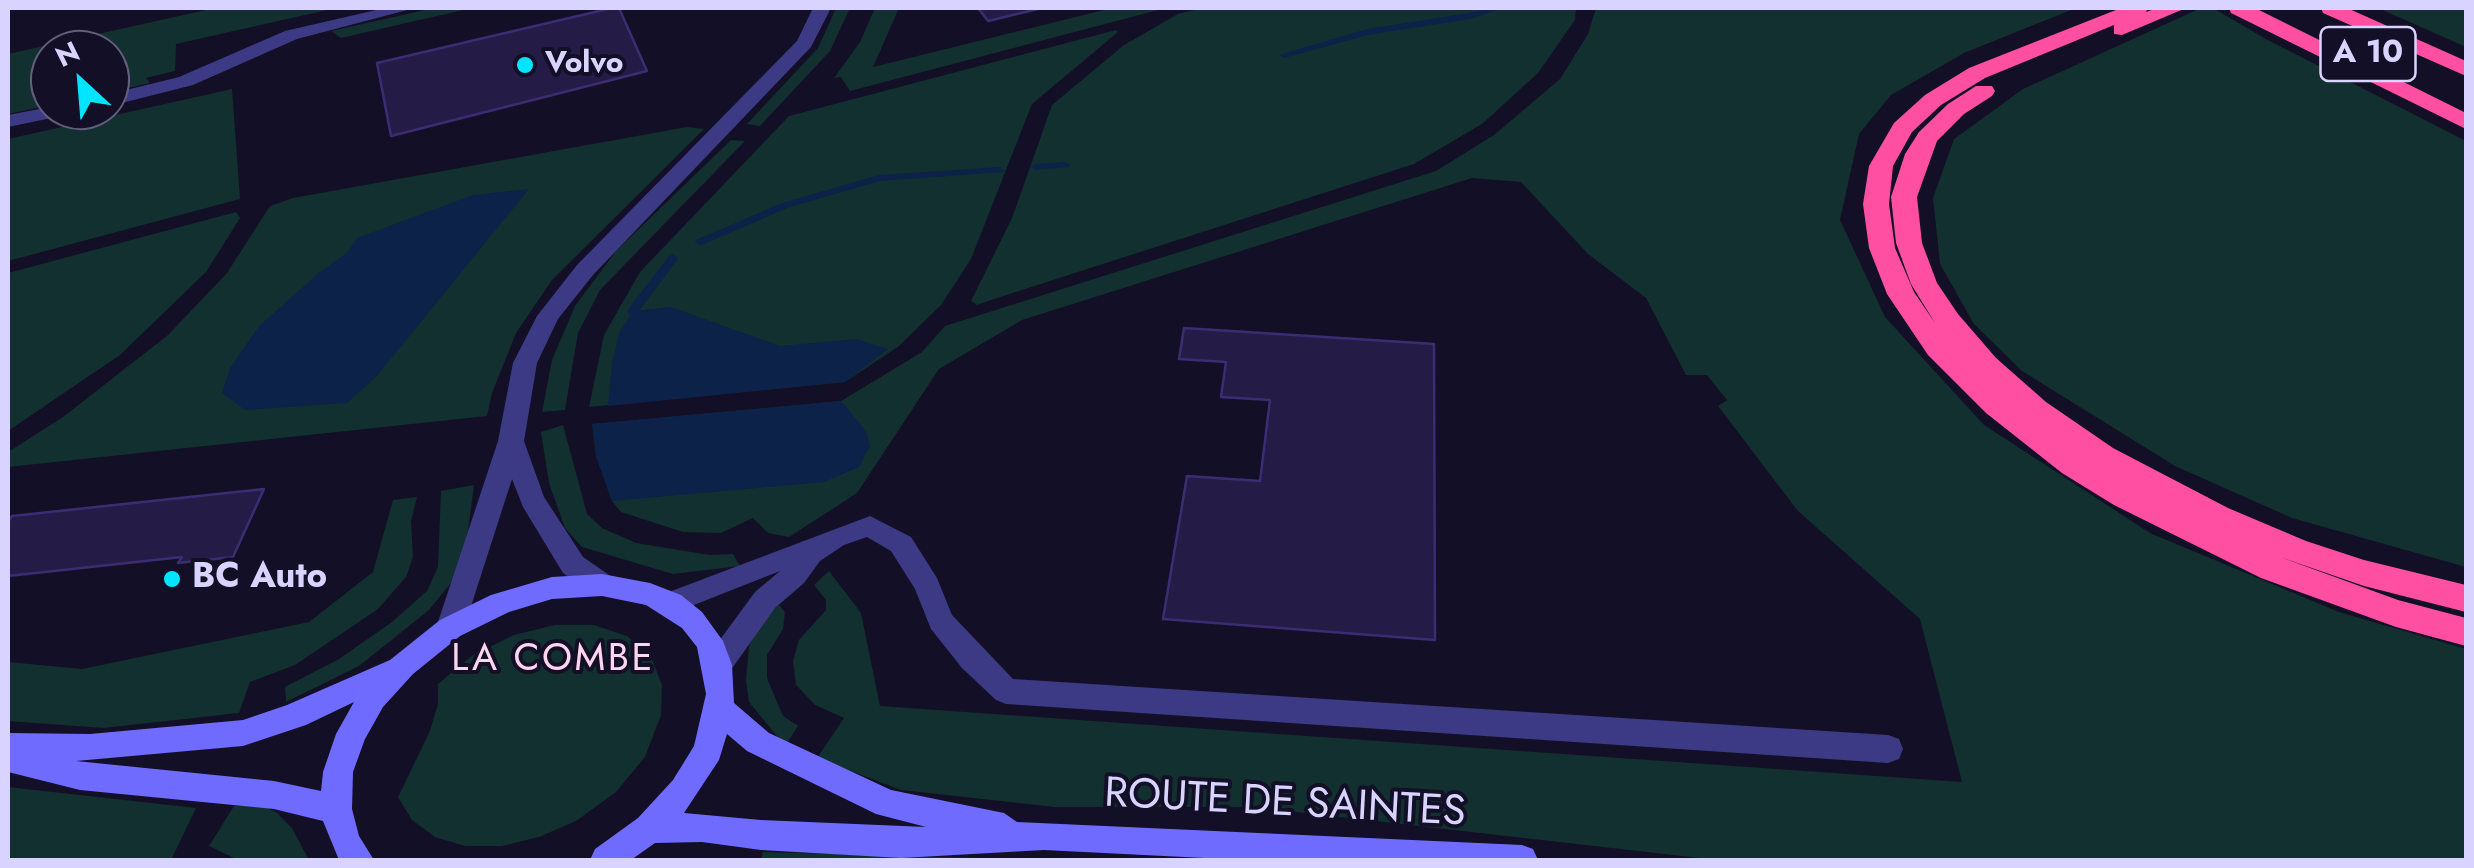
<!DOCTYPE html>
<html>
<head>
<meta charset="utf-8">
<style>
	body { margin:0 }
	#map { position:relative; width:2474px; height:868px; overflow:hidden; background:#130f26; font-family:Jost,sans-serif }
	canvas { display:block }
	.frame { position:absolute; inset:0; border:10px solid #d9d4ff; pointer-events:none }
	.north { position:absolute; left:30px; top:30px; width:100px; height:100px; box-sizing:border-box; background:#130f26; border:2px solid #625e7d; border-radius:50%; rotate:334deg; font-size:28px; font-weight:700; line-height:40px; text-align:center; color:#d9d4ff }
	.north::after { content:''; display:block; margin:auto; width:35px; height:45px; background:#00e5ff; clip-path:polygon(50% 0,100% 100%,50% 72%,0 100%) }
</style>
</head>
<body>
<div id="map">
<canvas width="2474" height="868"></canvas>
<div class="frame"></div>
<div class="north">N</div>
</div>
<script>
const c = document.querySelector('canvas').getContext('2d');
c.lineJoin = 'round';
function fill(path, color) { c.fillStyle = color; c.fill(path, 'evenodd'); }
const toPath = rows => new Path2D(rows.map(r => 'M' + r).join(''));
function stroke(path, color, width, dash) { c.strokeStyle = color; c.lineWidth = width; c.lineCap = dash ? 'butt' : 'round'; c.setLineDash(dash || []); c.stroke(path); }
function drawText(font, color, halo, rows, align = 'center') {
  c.font = font + ' Jost,sans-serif'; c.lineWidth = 8; c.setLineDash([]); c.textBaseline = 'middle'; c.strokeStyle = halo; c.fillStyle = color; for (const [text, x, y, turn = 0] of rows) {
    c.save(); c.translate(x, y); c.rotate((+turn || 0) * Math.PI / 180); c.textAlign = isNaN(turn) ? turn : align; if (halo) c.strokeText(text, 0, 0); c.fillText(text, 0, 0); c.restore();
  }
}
const green = toPath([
	[215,8,336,8,176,44,175,71,146,78,150,83,110,92,110,50,50,50,50,105,8,114,8,54],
	[434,8,472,8,341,38,331,31],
	[836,8,850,8,830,51,760,126,747,124,818,48],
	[875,8,899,8,873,67,1112,8,1166,8,850,91,841,77,834,78,860,42],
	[1203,8,1576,8,1575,20,1538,73,1482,124,1414,164,994,299,977,305,971,301,1012,218,1052,105,1124,45,1178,14],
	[1596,8,2076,8,1964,53,1891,95,1859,134,1840,220,1885,317,1984,425,2150,533,2339,612,2466,649,2466,860,1717,860,1252,807,1055,807,901,790,817,758,844,718,815,705,796,685,793,661,799,640,826,610,826,600,814,585,829,571,861,613,880,706,1962,782,1920,619,1798,511,1718,406,1727,400,1707,375,1686,375,1646,298,1588,254,1521,182,1472,178,1022,320,939,369,857,493,789,537,768,533,753,518,721,533,683,532,621,512,612,501,596,456,592,424,841,401,922,352,945,326,1436,171,1494,135,1560,79,1588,34],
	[2201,8,2213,8,2264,38,2466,141,2466,567,2292,518,2175,466,2022,371,1974,324,1940,264,1933,198,1954,139,2023,89],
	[2378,8,2466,8,2466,47],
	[1116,30,1118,32,1032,104,971,259,941,305,899,346,845,382,589,407,604,335,640,272,789,116],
	[232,89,240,199,8,261,8,139],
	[687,127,704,129,552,280,516,333,492,393,487,416,8,467,8,452,63,417,168,335,227,273,270,206,293,198],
	[731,140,745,141,600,290,578,333,565,410,542,412,552,360,575,306,616,251],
	[236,212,240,218,206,272,120,355,8,431,8,273],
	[563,425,587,514,602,528,636,543,710,555,733,554,740,566,673,574,582,547,565,528,549,483,541,432],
	[474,485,466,547,454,579,429,610,359,666,286,702,285,687,339,659,392,622,427,591,438,567,441,491],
	[417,497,411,521,413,557,406,577,378,609,295,665,250,682,239,713,103,728,8,721,8,662,82,669,309,622,373,572,393,500],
	[779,605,785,612,783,629,767,655,767,678,783,716,798,726,785,746,749,702,746,680,749,646,762,619],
	[555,625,594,625,627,636,651,657,662,685,661,715,645,757,616,792,576,821,539,837,502,846,465,846,435,837,412,820,398,797,430,731,438,704,438,684,473,655,514,635],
	[8,787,196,808,171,860,8,860],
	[234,806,264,806,277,813,292,828,309,860,238,860,209,846],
	[763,852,1054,860,761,860]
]);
const water = toPath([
	[529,189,377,376,347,403,245,410,222,393,230,368,259,326,321,271,347,253,357,238,473,195],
	[671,307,780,346,856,339,888,349,845,382,608,406,612,362,620,331,633,311],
	[841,401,866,431,870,446,859,467,824,482,612,501,596,456,592,424]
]);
const stream = toPath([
	[1491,8,1503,8,1470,19,1368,35,1284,58,1279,55,1367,29,1469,13,1491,8],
	[1065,162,1070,165,1069,167,1036,170,1031,167,1036,164,1065,162],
	[1000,167,1005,170,1004,172,880,181,790,207,704,244,700,245,695,242,696,240,782,203,879,175,1000,167],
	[673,254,678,258,677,260,637,314,629,314,627,311,629,308,669,256,673,254]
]);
const building = toPath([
	[612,8,619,8,647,71,391,136,377,63,612,8],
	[978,8,1042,8,988,21,978,8],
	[1184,328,1434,344,1435,640,1163,619,1187,476,1260,481,1270,400,1221,397,1226,362,1179,359,1184,328],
	[264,489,233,557,178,563,182,557,8,576,8,522,12,516,264,489]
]);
const street = toPath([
	[385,8,415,8,297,39,193,85,110,106,110,94,179,77,285,31,385,8],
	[813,8,831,8,811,47,593,275,558,319,537,363,524,441,544,497,583,557,612,577,616,585,612,593,602,596,592,593,563,573,523,507,512,479,464,628,460,636,450,640,440,636,436,628,498,441,513,363,537,316,577,265,797,41,813,8],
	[50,107,50,110,74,110,71,114,8,127,8,115,50,107],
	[870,516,911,537,937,578,952,615,1013,679,1888,735,1899,739,1903,749,1899,759,1888,763,1006,704,996,700,962,668,931,629,915,589,891,551,867,537,844,545,820,561,804,583,775,608,728,674,718,677,708,674,704,665,708,656,755,592,780,571,671,614,661,611,657,603,661,595,870,516]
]);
const secondary = toPath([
	[602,574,650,583,681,595,702,612,723,641,732,665,734,703,769,733,891,790,1004,813,1017,822,1522,845,1533,849,1538,860,1244,860,1044,850,901,858,761,850,702,842,655,843,631,860,590,860,595,849,638,818,673,780,694,746,706,694,697,647,682,628,646,605,602,596,552,599,509,612,460,636,413,674,383,707,365,739,353,772,352,809,359,836,374,860,339,860,323,821,274,809,80,790,8,772,8,733,90,734,243,720,287,705,390,660,440,620,491,595,552,577,602,574],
	[354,702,336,734,323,772,321,791,274,781,76,761,243,746,306,725,354,702],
	[727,734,747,751,876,814,926,827,761,820,684,813,719,760,727,734]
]);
const highway = toPath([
	[2121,8,2148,8,2146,12,2157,8,2186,8,2122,35,2114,34,2114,25,1985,78,1941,105,1912,132,1893,166,1889,204,1895,248,1914,292,1935,323,1911,284,1896,243,1891,197,1905,154,1919,132,1948,104,1976,86,1992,86,1995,91,1992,96,1964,114,1937,141,1917,197,1922,243,1937,283,1958,314,1996,358,2046,402,2113,448,2228,508,2306,541,2364,560,2466,585,2466,612,2364,586,2280,557,2398,600,2466,618,2466,646,2396,627,2261,578,2114,505,2062,473,1986,413,1928,355,1887,294,1869,248,1863,204,1869,166,1894,123,1925,95,1969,68,2121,8],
	[2229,8,2255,8,2466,113,2466,129,2231,13,2229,8],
	[2321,8,2347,8,2466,61,2466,76,2323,13,2321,8]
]);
const markers = [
	[525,65,10,"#00e5ff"],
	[172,579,10,"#00e5ff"]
];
const farPoinames = [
	["Volvo",545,65]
];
const shields = [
	[2368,54,95]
];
const shieldNames = [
	["A 10",2368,54]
];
const poiNames = [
	["BC Auto",192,579]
];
const neighbourhoodNames = [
	["LA COMBE",553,661]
];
const nearStreetnames = [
	["ROUTE DE SAINTES",1285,805,3]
];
fill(green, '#12302f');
fill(water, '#0c2248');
fill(stream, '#0c2248');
fill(building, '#241b47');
stroke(building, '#3b2d73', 2.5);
fill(street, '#3d3a85');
fill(secondary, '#6f6bff');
fill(highway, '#ff4fa3');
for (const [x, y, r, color] of markers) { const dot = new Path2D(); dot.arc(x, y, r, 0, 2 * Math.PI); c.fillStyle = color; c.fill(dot); stroke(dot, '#130f26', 4); }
drawText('bold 30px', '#d9d4ff', '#130f26', farPoinames, 'left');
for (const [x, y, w] of shields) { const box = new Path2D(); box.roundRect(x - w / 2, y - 27, w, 54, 8); c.fillStyle = '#130f26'; c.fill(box); stroke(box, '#d9d4ff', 2.5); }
drawText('bold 32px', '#d9d4ff', null, shieldNames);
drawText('bold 35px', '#d9d4ff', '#130f26', poiNames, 'left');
c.letterSpacing = '2.5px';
drawText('38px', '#ffd6f0', '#130f26', neighbourhoodNames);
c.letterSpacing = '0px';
drawText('42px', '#d9d4ff', '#130f26', nearStreetnames);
</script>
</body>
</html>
